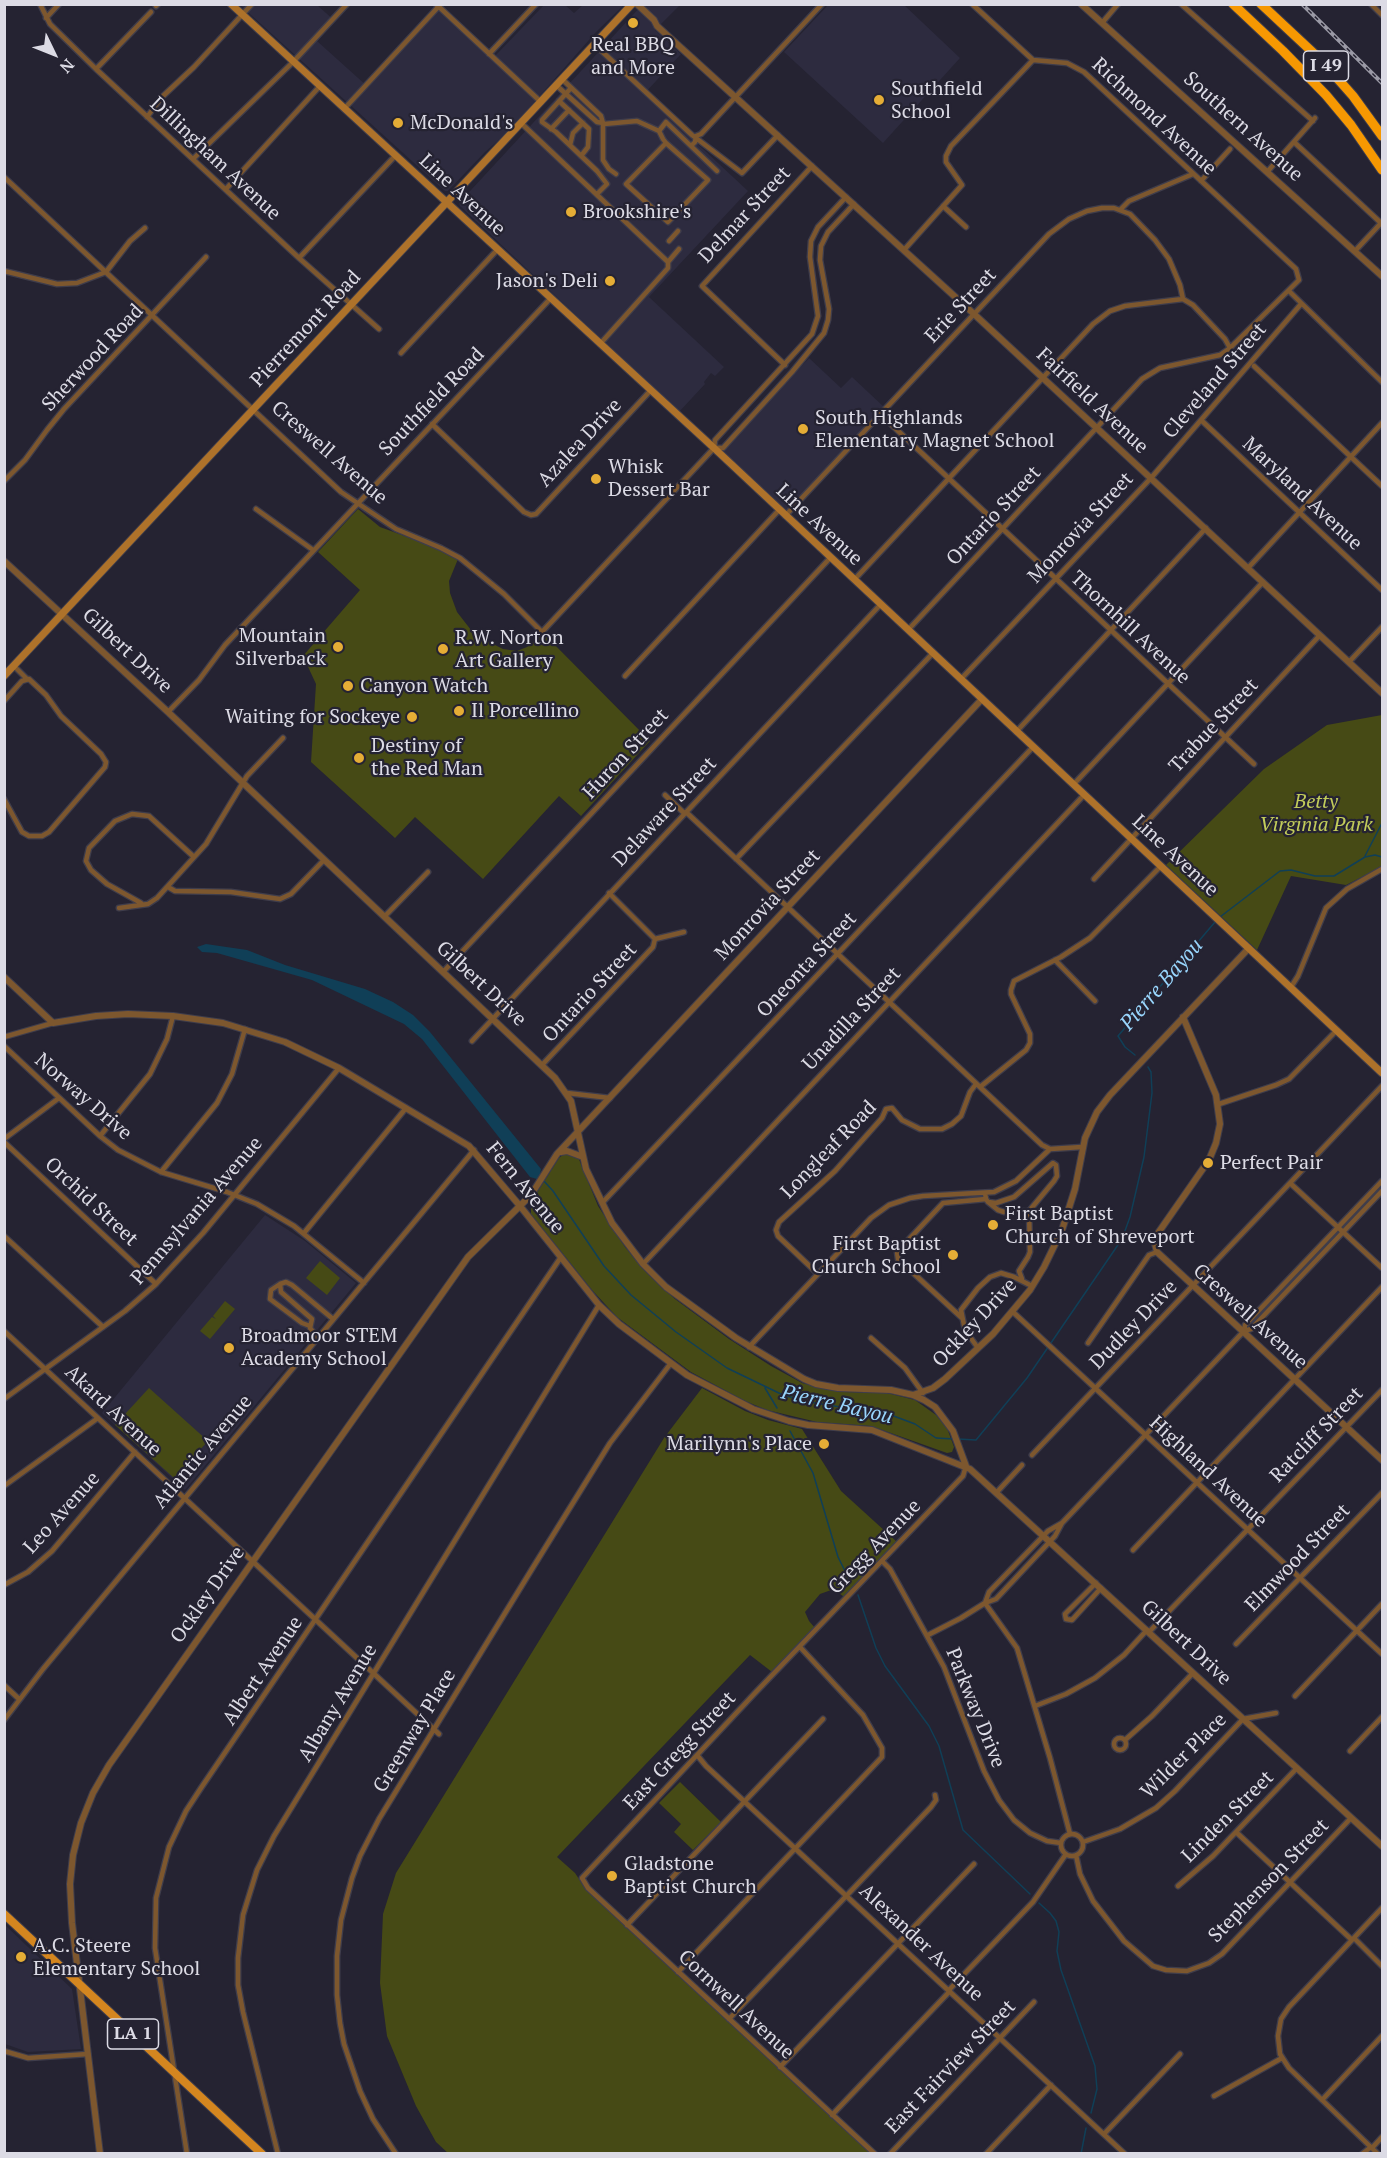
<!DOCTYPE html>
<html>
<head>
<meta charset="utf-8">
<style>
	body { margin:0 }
	#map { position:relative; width:1387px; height:2158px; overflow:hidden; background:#252332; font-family:"PT Serif",serif }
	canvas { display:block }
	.frame { position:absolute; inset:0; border:6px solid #dcdbe5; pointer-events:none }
	.north { position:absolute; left:24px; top:24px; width:60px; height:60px; -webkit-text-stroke:4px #252332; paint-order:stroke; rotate:133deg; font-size:16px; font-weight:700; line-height:24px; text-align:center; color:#dcdbe5 }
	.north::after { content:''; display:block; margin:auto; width:21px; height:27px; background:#dcdbe5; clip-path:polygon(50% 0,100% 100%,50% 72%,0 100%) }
</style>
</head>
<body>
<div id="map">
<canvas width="1387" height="2158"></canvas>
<div class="frame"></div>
<div class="north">N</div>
</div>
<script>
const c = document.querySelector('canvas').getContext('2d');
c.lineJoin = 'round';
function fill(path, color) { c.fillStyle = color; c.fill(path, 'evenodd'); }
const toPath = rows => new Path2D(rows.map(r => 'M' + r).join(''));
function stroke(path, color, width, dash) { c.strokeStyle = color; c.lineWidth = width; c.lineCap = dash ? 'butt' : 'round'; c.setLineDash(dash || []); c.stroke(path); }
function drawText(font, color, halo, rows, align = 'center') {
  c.font = font + ' "PT Serif",serif'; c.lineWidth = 4.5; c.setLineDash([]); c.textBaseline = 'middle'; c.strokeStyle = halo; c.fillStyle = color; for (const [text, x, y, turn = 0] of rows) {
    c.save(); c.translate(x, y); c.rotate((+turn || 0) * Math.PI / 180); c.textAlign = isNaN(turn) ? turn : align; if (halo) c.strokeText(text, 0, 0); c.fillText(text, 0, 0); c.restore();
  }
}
const built = toPath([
	[903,4,960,58,883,143,784,52,828,5],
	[240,5,317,5,335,21,317,41,367,86,442,6,495,56,544,5,565,5,574,13,583,5,624,5,596,32,508,132,485,152,448,191,445,191],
	[642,5,680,5,655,30,681,54,644,94,748,191,649,297,724,367,715,376,711,373,704,382,705,384,679,412,460,206,459,203],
	[809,358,841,388,852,377,884,407,788,509,783,510,722,452],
	[265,1215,305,1241,356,1283,185,1490,102,1413],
	[5,1925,72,1989,81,2049,28,2052,5,2044]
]);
const green = toPath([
	[358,509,380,527,440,549,458,559,449,581,450,593,457,612,471,630,479,637,503,649,517,651,527,647,543,633,650,741,581,816,559,796,483,879,415,817,395,838,311,762,316,684,303,656,360,590,318,552],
	[1382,715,1382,867,1346,885,1291,876,1257,950,1166,865,1264,769,1327,725],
	[570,1153,578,1157,598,1206,625,1247,646,1272,675,1299,729,1339,771,1366,802,1383,822,1388,845,1392,887,1393,915,1400,936,1415,947,1428,954,1447,952,1452,947,1453,871,1426,817,1422,767,1410,745,1401,691,1372,617,1317,592,1290,531,1214,531,1202,559,1158,564,1154],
	[320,1261,340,1278,327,1295,306,1278],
	[225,1301,235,1309,210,1339,200,1331,212,1317,216,1319,213,1316],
	[149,1388,208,1441,174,1478,115,1425],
	[702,1388,745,1411,768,1420,802,1429,841,1491,897,1542,844,1597,834,1589,820,1594,805,1612,809,1621,815,1628,772,1672,750,1655,557,1857,575,1873,583,1885,601,1903,872,2153,449,2154,436,2142,416,2106,387,2036,380,1983,383,1914,396,1873,664,1438],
	[680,1782,721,1822,693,1850,674,1832,681,1824,659,1803]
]);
const water = toPath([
	[206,944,247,950,285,965,365,989,393,1002,413,1015,430,1032,541,1169,540,1175,537,1179,530,1177,422,1039,404,1024,312,980,217,953,202,952,197,947]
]);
const stream = toPath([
	[1365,856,1382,823],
	[1220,917,1280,871,1291,870,1315,876,1334,876,1365,857,1375,855,1382,857],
	[1135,1055,1125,1047,1118,1036,1215,922],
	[544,1181,553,1191,604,1266,631,1295,676,1332,727,1368,783,1395,809,1402,891,1415,915,1424,936,1438,954,1439],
	[765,1388,777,1408],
	[790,1431,813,1473,838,1557,850,1581],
	[958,1439,976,1440,1027,1378,1122,1239,1130,1217,1144,1157,1152,1093,1151,1072,1148,1067],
	[858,1595,876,1648,885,1666,929,1726,939,1746,963,1830,1030,1894],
	[1039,1903,1050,1913,1056,1921,1059,1932,1057,1951,1061,1970,1095,2066,1097,2089,1091,2113],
	[1081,2154,1086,2128]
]);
const minor = toPath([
	[40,4,50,24,96,69,299,258,379,329],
	[436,4,541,102],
	[1181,4,1313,121],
	[1371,4,1382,15],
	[156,6,158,4],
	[46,18,59,4],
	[1102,23,1118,4],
	[594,44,692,135,742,173,778,135],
	[489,54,536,4],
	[96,69,151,12],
	[556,85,597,122,603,123,601,116,562,79],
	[571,88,542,120,542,122,556,132,597,171,607,184,597,194],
	[559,101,589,129,588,147,581,156],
	[344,109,440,5],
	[147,117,162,97,194,67,252,4],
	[521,123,668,262,668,268,600,344],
	[603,123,603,160,609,169,616,174],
	[604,124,637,121,659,131],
	[551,129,569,110],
	[1294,142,1381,223],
	[666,143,626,184,668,222,708,180,666,143,663,139,659,131,666,122,717,171],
	[570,145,573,133,583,123],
	[691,146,695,142,696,136,701,134,822,4],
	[193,159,293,62,347,4],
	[1268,171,1315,118],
	[4,177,341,492,396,529,441,548,460,558,504,594,542,632,714,448,715,440,812,334,818,316,810,257,811,241,818,227,846,197],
	[1201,181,1230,149],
	[226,189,320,86],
	[943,206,966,227],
	[1121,209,1129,201,1193,174],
	[669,241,678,231],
	[904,250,962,185,946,162,946,156,951,146,1033,60],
	[1355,251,1382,222],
	[299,258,395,156],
	[668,262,679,249],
	[4,271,57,284,77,283,106,272,130,241,145,228],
	[1289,291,1382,382],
	[1183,299,1193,305,1225,339,1230,348],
	[401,353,497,250],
	[785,365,702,286,812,166],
	[1254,366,1382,486],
	[880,414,1254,764],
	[1201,420,1382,590],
	[432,424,524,512,531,515,536,514,651,390],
	[714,448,723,448,792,372,824,333,828,320,829,309,820,260,821,246,828,232,854,204],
	[4,481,25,460,47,430,64,409,206,257],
	[256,509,313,550],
	[785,516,1049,234,1069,219,1087,211,1102,208,1114,208,1130,214,1155,240,1169,259,1180,285,1183,299],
	[1248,568,1382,423],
	[854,580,1093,324,1110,311,1125,306,1183,299],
	[908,630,1142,379,1160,368,1220,355,1230,348,1299,280,1296,269,1084,72,1067,63,1033,60,972,4],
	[1349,662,1382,627],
	[14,666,27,679],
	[625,676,779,510],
	[961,679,1151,478,1301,304],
	[4,701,22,681,29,679,46,695,61,716,101,754,106,762,105,767,49,832,42,836,29,836,22,832,4,799],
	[168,712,199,680,225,645,550,299],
	[1016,732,1206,528],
	[1073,785,1263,582],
	[665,795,684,813],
	[686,812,1042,1145,1050,1149],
	[736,859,933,653],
	[1094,879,1320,635],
	[168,887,175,891,231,892,280,899,291,894,324,860],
	[609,893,655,939,684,932],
	[141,903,107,884,91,870,86,861,89,848,115,821,132,814,149,816,194,857],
	[119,908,148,904,157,898,206,844,247,776,283,738],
	[385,916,428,872],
	[1055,960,1095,1001],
	[444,971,831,557],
	[1291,987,1298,976,1326,908,1347,889,1382,869],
	[4,1037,53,1023],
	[472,1041,881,604],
	[4,1046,100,1136,118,1150,161,1172,227,1192,257,1204,294,1226,364,1283],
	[542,1065,653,947,655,939],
	[980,1087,1026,1050,1030,1043,1030,1034,1011,994,1011,990,1014,981,1061,957,1090,938,1161,866],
	[567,1093,610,1098],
	[1219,1104,1276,1085,1289,1079,1337,1030],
	[100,1136,150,1074,167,1039,173,1016],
	[4,1139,59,1098],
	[4,1142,156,1284],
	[161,1172,217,1103,232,1074,245,1029],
	[1290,1183,1382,1268],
	[986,1199,988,1202,996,1203,1014,1197,1053,1163,1056,1165,1057,1176,1054,1181,1029,1211,1004,1212,998,1210,988,1202],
	[602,1203,1033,747],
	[304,1233,406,1108],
	[4,1236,103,1327],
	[643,1264,1084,795],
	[818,1274,778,1236,776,1230,779,1222,835,1171,882,1118,886,1109,892,1108,902,1120,920,1129,942,1129,952,1124,961,1116,970,1092,976,1084],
	[1022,1279,1019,1271,1028,1257,1030,1252,1029,1211],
	[280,1284,271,1290,270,1299,302,1323,310,1326],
	[1013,1312,1382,1654],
	[962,1318,898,1259,897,1252,943,1203,986,1199,985,1193],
	[4,1331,439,1734],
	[1244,1331,1251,1329,1382,1191],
	[318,1338,310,1328,312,1319,281,1292,280,1284,286,1282,292,1285,333,1319],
	[871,1338,905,1368,923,1393],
	[1088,1343,1149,1255,1157,1252],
	[749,1347,871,1218,889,1205,910,1198,923,1196,994,1192,1016,1181,1050,1149,1082,1147],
	[978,1348,965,1330,961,1310,978,1288,990,1277,1001,1273,1014,1277,1032,1286],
	[4,1399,125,1311,156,1284,203,1233,339,1068],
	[1032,1455,1382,1086],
	[4,1486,98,1418],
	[997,1492,1022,1465],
	[1062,1523,1048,1531,989,1592,985,1603,1017,1648,1050,1758,1070,1834],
	[1133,1550,1382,1287],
	[882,1561,890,1569,944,1667,984,1771,999,1800,1014,1820,1030,1833,1047,1841,1061,1843],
	[1096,1583,1065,1614,1066,1619,1072,1620,1101,1588],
	[4,1585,28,1572,52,1551,135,1452],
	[1149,1632,1382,1390],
	[928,1635,961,1618,985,1603,996,1599,1055,1536,1062,1523,1244,1331,1245,1325,1382,1181],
	[1236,1644,1382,1493],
	[4,1685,19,1699],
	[1295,1696,1382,1604],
	[1035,1706,1066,1694,1095,1678,1124,1655,1147,1630],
	[4,1720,43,1669,474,1150],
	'1114 1744a6 6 0 1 1 12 0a6 6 0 1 1-12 0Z',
	[1125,1740,1152,1716,1193,1673],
	[1350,1751,1382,1717],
	[697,1755,706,1766,1125,2154],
	[1236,1832,1352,1940],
	'1061 1845a11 11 0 1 1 22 0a11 11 0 1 1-22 0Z',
	[1083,1842,1120,1829,1156,1808,1175,1791,1243,1719,1276,1713],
	[1076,1855,1080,1874,1093,1901,1124,1941,1153,1966,1166,1970,1187,1971,1209,1963,1222,1954,1351,1818],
	[1178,1886,1213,1856,1297,1768],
	[627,1925,823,1719],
	[1354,1938,1382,1966],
	[678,1972,882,1757,882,1748,863,1715,800,1647],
	[949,1990,1033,1902,1066,1854],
	[729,2019,931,1807,936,1800,935,1795],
	[4,2051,28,2058,88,2054],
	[780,2067,974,1864],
	[1214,2096,1282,2058],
	[1322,2100,1382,2036],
	[832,2115,950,1991],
	[1104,2134,1180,2054],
	[1372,2148,1382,2137],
	[187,2154,155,1948,156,1898,169,1847,186,1811,201,1788,561,1257],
	[278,2154,243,2012,238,1985,238,1958,243,1915,257,1870,274,1836,599,1305],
	[396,2154,373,2119,360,2091,344,2044,340,2023,337,1995,337,1956,341,1920,352,1878,360,1856,379,1819,532,1569,610,1443,671,1363],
	[875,2154,588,1888,582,1878,755,1693,963,1476,966,1466],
	[890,2154,1034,2002],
	[986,2154,1051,2085],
	[1362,2154,1371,2147],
	[1378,2154,1289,2068,1280,2054,1278,2036,1281,2019,1289,2007,1382,1908]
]);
const tertiary = toPath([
	[637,4,654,20,657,26,974,314,1382,693],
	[1081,4,1382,276],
	[4,561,168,712,555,1078,571,1101,586,1169,612,1223,643,1264,666,1287,736,1338,804,1379,816,1384,838,1388,891,1390,913,1395,924,1400,935,1407,953,1431,966,1466],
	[4,977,53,1023,96,1016,128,1014,173,1016,223,1023,285,1042,339,1068,469,1146,520,1206,599,1305,619,1324,687,1375,753,1409,789,1421,808,1425,872,1430,970,1469,1382,1846],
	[1183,1017,1216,1095,1220,1124,1216,1143,1209,1160,1156,1236,1155,1244,1157,1252,1382,1460],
	[561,1152,567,1151,583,1157],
	[913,1395,933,1388,945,1379,993,1334,1030,1290,1044,1267,1062,1230,1075,1189,1085,1138,1097,1112,1110,1095,1249,948],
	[100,2154,72,1923,70,1884,73,1855,81,1823,93,1793,109,1765,468,1257,531,1195,557,1154,982,699]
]);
const secondary = toPath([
	[231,4,714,448,1382,1073],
	[4,676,632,4]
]);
const primary = toPath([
	[4,1914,262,2154]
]);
const motorway = toPath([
	[1233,4,1283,51,1326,95,1351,125,1382,170],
	[1261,4,1322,61,1353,96,1382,136]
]);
const rail = toPath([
	[1302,4,1382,83]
]);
const markers = [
	[633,23,6,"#e5ad36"],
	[879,100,6,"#e5ad36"],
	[398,123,6,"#e5ad36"],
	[571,212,6,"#e5ad36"],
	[610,281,6,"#e5ad36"],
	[803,429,6,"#e5ad36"],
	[596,479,6,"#e5ad36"],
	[338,647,6,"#e5ad36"],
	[443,649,6,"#e5ad36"],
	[348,686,6,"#e5ad36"],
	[459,711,6,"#e5ad36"],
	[412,717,6,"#e5ad36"],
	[359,758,6,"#e5ad36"],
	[1208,1163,6,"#e5ad36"],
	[993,1225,6,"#e5ad36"],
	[953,1255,6,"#e5ad36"],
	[229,1348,6,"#e5ad36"],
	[824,1444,6,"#e5ad36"],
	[612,1876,6,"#e5ad36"],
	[21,1957,6,"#e5ad36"]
];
const shields = [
	[1326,66,45],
	[133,2034,51]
];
const shieldNames = [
	["I 49",1326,66],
	["LA 1",133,2034]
];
const poiNames = [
	["Real BBQ",633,45,"center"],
	["and More",633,68,"center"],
	["Southfield",891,89],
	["School",891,112],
	["McDonald's",410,123],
	["Brookshire's",583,212],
	["Jason's Deli",598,281,"right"],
	["South Highlands",815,418],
	["Elementary Magnet School",815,441],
	["Whisk",608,467],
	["Dessert Bar",608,490],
	["Mountain",326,636,"right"],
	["Silverback",326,659,"right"],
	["R.W. Norton",455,638],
	["Art Gallery",455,661],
	["Canyon Watch",360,686],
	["Il Porcellino",471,711],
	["Waiting for Sockeye",400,717,"right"],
	["Destiny of",371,746],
	["the Red Man",371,769],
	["Perfect Pair",1220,1163],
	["First Baptist",1005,1214],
	["Church of Shreveport",1005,1237],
	["First Baptist",941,1244,"right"],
	["Church School",941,1267,"right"],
	["Broadmoor STEM",241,1336],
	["Academy School",241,1359],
	["Marilynn's Place",812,1444,"right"],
	["Gladstone",624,1864],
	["Baptist Church",624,1887],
	["A.C. Steere",33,1946],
	["Elementary School",33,1969]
];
const streetNames = [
	["Richmond Avenue",1154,117,43],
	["Southern Avenue",1243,127,42],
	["Dillingham Avenue",215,159,43],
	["Line Avenue",462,195,43],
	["Delmar Street",745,215,-47],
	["Erie Street",961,306,-47],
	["Pierremont Road",306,329,-47],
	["Sherwood Road",93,358,-47],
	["Cleveland Street",1215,381,-49],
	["Fairfield Avenue",1092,401,43],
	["Southfield Road",432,402,-46],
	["Azalea Drive",580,443,-47],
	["Creswell Avenue",329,453,41],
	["Maryland Avenue",1302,494,43],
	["Ontario Street",994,516,-47],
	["Line Avenue",819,525,43],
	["Monrovia Street",1081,528,-47],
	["Thornhill Avenue",1130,628,43],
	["Gilbert Drive",127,651,43],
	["Trabue Street",1214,726,-47],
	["Huron Street",626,754,-47],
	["Delaware Street",665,812,-47],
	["Line Avenue",1175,856,43],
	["Monrovia Street",768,905,-47],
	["Oneonta Street",807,965,-47],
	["Gilbert Drive",481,984,43],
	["Ontario Street",590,993,-47],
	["Unadilla Street",852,1019,-47],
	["Norway Drive",83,1097,41],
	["Longleaf Road",829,1150,-46],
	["Fern Avenue",525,1188,51],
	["Orchid Street",91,1202,43],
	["Pennsylvania Avenue",197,1211,-49],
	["Creswell Avenue",1250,1317,42],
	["Ockley Drive",975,1323,-47],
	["Dudley Drive",1134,1325,-46],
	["Akard Avenue",113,1411,43],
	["Ratcliff Street",1317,1435,-46],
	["Atlantic Avenue",203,1452,-50],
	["Highland Avenue",1208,1472,43],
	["Leo Avenue",62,1513,-48],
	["Gregg Avenue",875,1547,-46],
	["Elmwood Street",1298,1558,-46],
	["Ockley Drive",208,1595,-55],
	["Gilbert Drive",1186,1643,43],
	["Albert Avenue",263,1671,-56],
	["Albany Avenue",338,1703,-59],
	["Parkway Drive",975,1708,68],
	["Greenway Place",415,1731,-59],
	["East Gregg Street",680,1751,-47],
	["Wilder Place",1184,1756,-45],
	["Linden Street",1228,1817,-45],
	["Stephenson Street",1269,1881,-46],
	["Alexander Avenue",921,1943,43],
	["Cornwell Avenue",736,2005,43],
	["East Fairview Street",951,2067,-46]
];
const parkNames = [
	["Betty",1316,802],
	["Virginia Park",1316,825]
];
const waterNames = [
	["Pierre Bayou",1162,985,-49],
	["Pierre Bayou",837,1405,13]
];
fill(built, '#2d2b3f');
fill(green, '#464a15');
fill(water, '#103f57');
stroke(stream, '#103f57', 1.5);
stroke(minor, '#3f3d4b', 7);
stroke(tertiary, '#3f3d4b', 8);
stroke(secondary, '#3f3d4b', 9);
stroke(primary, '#3f3d4b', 10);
stroke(motorway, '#3f3d4b', 11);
stroke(minor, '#7d572e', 4.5);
stroke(tertiary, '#7d572e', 6);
stroke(secondary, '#ae722a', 7);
stroke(primary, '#d4861f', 8);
stroke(motorway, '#f69802', 9);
stroke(rail, '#9a99a5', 4);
stroke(rail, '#252332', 1.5, [4.5]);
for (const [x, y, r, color] of markers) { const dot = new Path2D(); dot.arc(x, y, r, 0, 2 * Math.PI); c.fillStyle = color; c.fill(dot); stroke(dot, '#252332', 2); }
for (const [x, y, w] of shields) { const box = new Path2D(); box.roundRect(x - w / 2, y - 15, w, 30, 4.5); c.fillStyle = '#252332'; c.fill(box); stroke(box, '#dcdbe5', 1.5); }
drawText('bold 18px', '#dcdbe5', null, shieldNames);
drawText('20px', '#dcdbe5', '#252332', poiNames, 'left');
drawText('20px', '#dcdbe5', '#252332', streetNames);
drawText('italic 20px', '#c2cc5a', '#252332', parkNames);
drawText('italic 21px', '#98d5fc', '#252332', waterNames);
</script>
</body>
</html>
